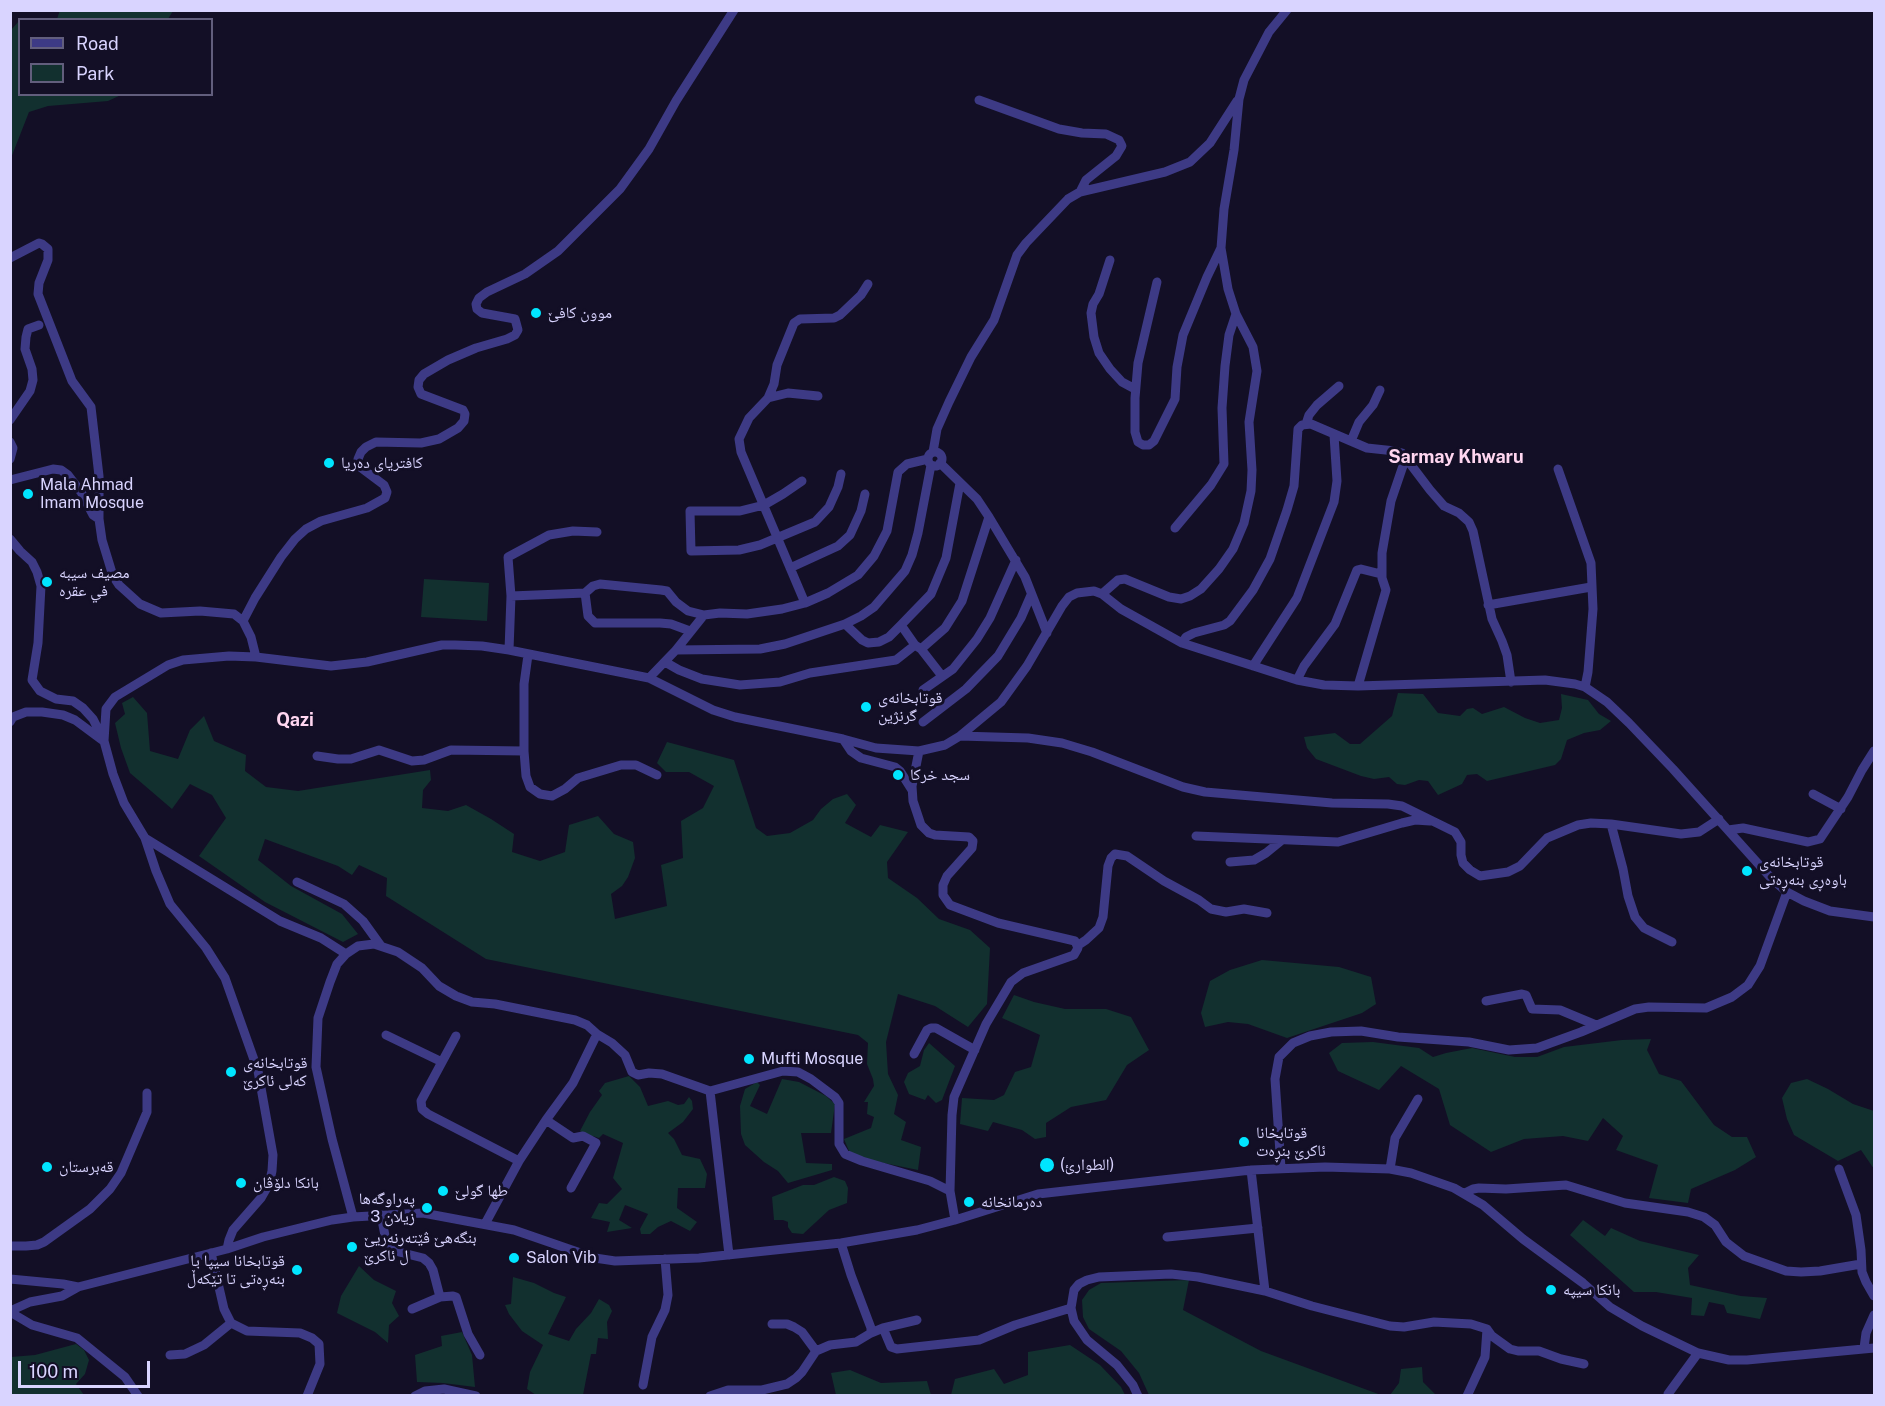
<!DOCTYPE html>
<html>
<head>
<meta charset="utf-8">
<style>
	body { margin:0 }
	#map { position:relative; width:1885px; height:1406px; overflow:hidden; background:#130f26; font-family:"Public Sans",sans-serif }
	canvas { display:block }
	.frame { position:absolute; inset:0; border:12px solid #d9d4ff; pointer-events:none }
	.legend { position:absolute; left:18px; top:18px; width:195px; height:78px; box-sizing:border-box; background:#130f26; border:2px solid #625e7d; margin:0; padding:8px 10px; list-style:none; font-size:18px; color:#d9d4ff }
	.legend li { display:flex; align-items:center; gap:12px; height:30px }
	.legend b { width:30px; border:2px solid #625e7d }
	.scale { position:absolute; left:18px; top:1361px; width:132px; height:27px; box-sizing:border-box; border:3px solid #d9d4ff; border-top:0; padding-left:8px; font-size:18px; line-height:21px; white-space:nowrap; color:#d9d4ff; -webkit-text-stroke:4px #130f26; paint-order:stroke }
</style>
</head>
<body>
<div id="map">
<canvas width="1885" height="1406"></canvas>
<div class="frame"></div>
<ul class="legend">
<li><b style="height:8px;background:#3d3a85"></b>Road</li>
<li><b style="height:16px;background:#12302f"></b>Park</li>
</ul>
<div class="scale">100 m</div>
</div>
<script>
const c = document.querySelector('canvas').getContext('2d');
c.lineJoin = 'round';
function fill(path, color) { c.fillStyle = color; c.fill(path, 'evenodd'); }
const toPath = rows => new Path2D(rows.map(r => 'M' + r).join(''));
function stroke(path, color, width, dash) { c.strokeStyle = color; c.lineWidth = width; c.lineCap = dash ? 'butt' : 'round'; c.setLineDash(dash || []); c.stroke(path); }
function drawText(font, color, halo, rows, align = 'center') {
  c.font = font + ' "Public Sans","Noto Naskh Arabic",sans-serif'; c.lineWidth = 6; c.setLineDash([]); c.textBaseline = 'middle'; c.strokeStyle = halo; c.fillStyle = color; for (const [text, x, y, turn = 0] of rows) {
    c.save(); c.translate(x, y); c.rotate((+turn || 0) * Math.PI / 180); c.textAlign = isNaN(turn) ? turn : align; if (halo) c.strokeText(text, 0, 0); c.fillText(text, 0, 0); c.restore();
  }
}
const green = toPath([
	[60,10,173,10,173,11,168,19,57,19],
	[19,21,20,94,121,95,108,101,48,106,29,112,11,158,11,30],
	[424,579,489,583,487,621,421,617],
	[1398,693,1423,694,1438,713,1460,716,1467,709,1473,708,1482,714,1504,707,1525,718,1540,723,1559,720,1562,708,1561,694,1588,700,1599,714,1611,721,1600,730,1584,733,1567,740,1561,759,1555,765,1487,781,1477,774,1467,775,1462,784,1438,795,1428,781,1419,780,1405,785,1397,784,1389,777,1374,779,1361,776,1316,759,1307,748,1304,737,1335,733,1350,744,1360,744,1392,716],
	[133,697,147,713,150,751,178,759,190,730,204,716,214,741,246,755,245,771,266,787,298,791,430,770,431,780,423,790,422,808,448,811,466,805,491,819,514,834,512,852,540,861,565,852,569,825,598,816,614,834,633,842,635,858,628,877,622,886,611,894,615,919,667,906,661,865,683,858,681,821,703,808,714,786,689,772,666,772,657,763,667,742,734,760,756,828,767,836,790,833,813,820,821,809,833,799,847,794,856,805,845,823,871,837,880,825,908,832,887,862,888,878,917,898,939,919,970,930,990,948,987,1004,968,1027,935,1006,898,994,886,1042,888,1074,898,1095,894,1114,906,1122,901,1140,921,1147,918,1170,864,1159,849,1151,844,1139,871,1128,874,1117,867,1114,868,1102,864,1102,874,1086,873,1079,867,1064,868,1043,858,1035,486,959,386,896,387,878,359,865,352,875,338,866,265,839,258,860,291,886,342,914,358,934,343,942,265,902,199,856,226,818,212,795,190,784,172,809,130,773,121,748,115,723,125,714,122,703],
	[1262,960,1339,967,1371,977,1376,1004,1362,1013,1287,1038,1248,1024,1228,1022,1205,1027,1201,1013,1210,981,1230,970],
	[1014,995,1034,1002,1065,1009,1106,1009,1131,1017,1149,1050,1127,1065,1106,1100,1071,1107,1046,1123,1046,1137,1035,1139,1022,1130,993,1122,988,1131,960,1124,962,1098,994,1100,1004,1095,1015,1072,1031,1067,1040,1035,1002,1018],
	[1651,1039,1647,1050,1659,1074,1681,1081,1714,1125,1732,1137,1747,1137,1756,1157,1735,1170,1691,1189,1688,1203,1649,1198,1658,1165,1616,1150,1623,1136,1603,1118,1588,1141,1563,1136,1524,1139,1491,1152,1450,1125,1439,1089,1401,1066,1379,1090,1338,1071,1329,1053,1342,1043,1373,1042,1419,1048,1433,1057,1446,1053,1472,1048,1515,1057,1537,1057,1564,1047,1622,1040],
	[929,1043,955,1066,942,1100,936,1103,928,1095,925,1100,909,1094,904,1082,908,1073,920,1066,924,1050],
	[629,1076,640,1087,648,1106,668,1101,678,1105,684,1104,689,1097,692,1101,693,1109,683,1122,668,1133,674,1139,682,1155,700,1159,707,1174,705,1188,678,1188,677,1208,697,1222,690,1231,671,1221,658,1227,650,1234,641,1234,640,1229,648,1214,625,1205,619,1220,632,1228,607,1232,610,1222,591,1218,599,1203,607,1204,622,1189,613,1178,623,1143,603,1134,599,1138,593,1136,591,1138,580,1131,590,1112,602,1095,599,1091,605,1083],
	[782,1079,799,1082,826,1096,835,1104,831,1133,801,1133,806,1163,832,1164,832,1170,788,1183,778,1171,764,1162,745,1145,741,1134,740,1106,745,1089,757,1082,760,1085,750,1106,767,1114],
	[1807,1079,1828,1089,1853,1104,1874,1111,1874,1169,1861,1150,1838,1161,1794,1135,1787,1119,1782,1098,1791,1083],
	[834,1177,845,1181,848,1188,847,1203,829,1210,803,1234,792,1233,788,1227,788,1222,783,1220,774,1220,772,1197,803,1185,814,1185],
	[1583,1220,1605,1236,1611,1228,1640,1241,1699,1255,1688,1268,1690,1285,1741,1296,1767,1298,1760,1319,1727,1313,1724,1305,1709,1302,1704,1316,1691,1315,1692,1298,1656,1292,1634,1292,1570,1235],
	[359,1266,374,1280,396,1291,392,1303,399,1316,389,1325,388,1343,375,1332,337,1313,341,1296],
	[513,1277,534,1283,554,1293,566,1297,548,1334,569,1341,576,1329,591,1313,599,1299,609,1305,612,1311,607,1322,608,1339,598,1338,596,1354,591,1354,583,1395,536,1395,527,1389,530,1372,543,1345,522,1331,509,1314,505,1305,511,1304],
	[1189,1280,1183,1310,1261,1351,1381,1395,1149,1395,1139,1373,1121,1351,1089,1329,1083,1317,1082,1300,1089,1290,1101,1283],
	[462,1332,472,1355,475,1387,443,1383,417,1382,415,1355,442,1346,441,1336],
	[76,1344,84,1350,89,1360,85,1374,76,1384,84,1395,64,1395,63,1394,11,1395,11,1357,35,1355],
	[1070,1345,1100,1365,1121,1387,1125,1395,951,1395,955,1379,994,1369,1004,1384,1028,1375,1028,1352],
	[1422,1367,1423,1382,1435,1394,1434,1395,1390,1395,1399,1383,1401,1369],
	[850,1370,881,1383,927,1381,931,1395,836,1395,831,1373]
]);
const minor = toPath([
	[979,100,1059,129,1082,133,1106,134,1119,140,1122,146,1116,156,1086,180,1080,192],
	[10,258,39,243,42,244,48,249,48,260,39,283,38,294,72,381,91,407,99,476,99,519,102,540,113,576,119,585,140,604,161,613,200,611,234,614,243,621,251,637,256,657],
	[1110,260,1099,294,1093,304,1091,313,1094,337,1099,353,1110,369,1122,382,1135,389],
	[1157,282,1138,363,1135,398,1135,432,1138,442,1143,445,1149,445,1154,441,1175,399,1177,367,1183,335,1207,277,1221,248],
	[768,398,788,393,818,396],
	[10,420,30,391,33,380,32,369,25,349,26,337,28,329,39,325],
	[1306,424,1309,415,1317,405,1339,386],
	[1351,441,1359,422,1373,405,1380,390],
	[10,442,13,448,10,459],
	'928 459a7 7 0 1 1 14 0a7 7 0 1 1-14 0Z',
	[933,452,937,429,949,402,971,357,994,320,1017,255,1026,243,1068,199,1080,192,1165,172,1190,162,1210,143,1237,101],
	[940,463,977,499,989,517,1025,577,1047,633],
	[1558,469,1591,563,1593,609,1588,672,1585,687],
	[10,480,53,469,61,470,68,475,81,492,93,515,99,519],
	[802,481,783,494,764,505,740,511,690,511,691,551,739,550,760,545,815,522,829,507,838,487,841,474],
	[1175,528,1211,485,1224,464,1222,408,1225,366,1229,335,1236,314],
	[10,539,20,551,32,562,37,572,41,586,38,643,32,680,40,691,56,699,73,701,83,708,93,719,104,741,113,774,124,803,145,838,156,871,170,904,206,948,225,978,258,1071,273,1155,272,1171,269,1184,261,1198,233,1230,229,1240,227,1249],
	[790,568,838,546,850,535,861,511,865,494],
	[585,593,588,616,595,623,660,623,671,624,690,631],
	[1102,594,1118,580,1125,579,1169,597,1181,599,1190,596,1201,589,1219,569,1233,549,1244,523,1251,491,1252,470,1249,422,1257,371,1253,347,1236,314,1228,289,1221,248,1224,209,1234,150,1239,99,1244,80,1269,32,1287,10],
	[511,596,585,593,593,586,600,584,661,590,667,591,676,602,688,611,704,615],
	[805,603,741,452,739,439,749,418,768,398,774,384,777,365,794,323,800,319,834,318,840,315,861,295,868,284],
	[1488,605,1591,587],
	[243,621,255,598,281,557,295,539,306,529,321,521,367,508,385,498,387,492,384,485,360,467,358,459,361,452,366,447,376,442,421,443,439,439,458,428,464,421,465,414,463,410,421,394,418,387,419,380,424,374,448,360,476,348,507,339,515,335,518,330,515,319,482,313,477,309,476,304,479,298,487,292,525,274,558,251,620,189,649,149,676,101,734,10],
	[845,624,862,640,868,643,879,642,889,637,901,625,931,594,946,558,960,483],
	[901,625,915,645,921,649,942,676],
	[1182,643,1186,637,1194,633,1224,625,1230,621,1253,590,1270,559,1287,510,1294,486,1298,429,1302,425,1311,424,1367,448,1395,451,1402,453,1430,490,1444,506,1459,513,1469,522,1473,531,1492,619,1502,641,1507,655,1511,682],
	[921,649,945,628,962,601,989,517],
	[509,650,511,596,508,557,549,535,573,531,597,532],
	[676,650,760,649,785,644,845,624,861,616,874,607,905,571,912,555,918,533,931,465],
	[528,655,524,684,524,751,526,776,530,787,540,794,552,796,565,789,578,778,621,765,636,765,657,775],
	[665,662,679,670,702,679,740,685,780,682,810,673,896,660,915,645],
	[1253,666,1297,598,1334,502,1337,481,1334,435],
	[649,678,676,650,704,615,720,613,747,614,782,609,805,603,828,593,858,575,874,556,887,531,898,472,907,464,928,459],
	[1297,680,1304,666,1335,624,1357,570,1361,569,1381,574],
	[1358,686,1386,590,1382,578,1382,553,1391,501,1406,457],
	[923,690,953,669,977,639,990,618,1016,560],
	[10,722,13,717,26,712,42,712,63,715,75,720,102,740],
	[923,722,966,689,998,656,1021,618,1031,595],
	[960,736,1028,738,1062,743,1092,752,1183,787,1205,792,1332,803,1388,804,1402,806,1455,832,1461,842,1461,855,1463,863,1470,870,1480,876,1508,872,1520,866,1547,838,1578,825,1591,823,1611,824,1681,834,1699,832,1719,819],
	[843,739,851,751,861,758,895,767,900,771,912,790],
	[104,741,106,709,115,697,168,665,183,660,229,656,256,657,331,666,367,662,442,645,455,645,482,646,509,650,649,678,713,710,735,717,843,739,876,748,919,751,945,745,960,736,1001,702,1027,666,1062,606,1069,597,1077,593,1094,591,1102,594,1121,609,1182,643,1297,680,1324,685,1358,686,1545,680,1575,684,1585,687,1607,702,1629,723,1673,769,1771,878,1787,892,1804,901,1830,911,1874,917],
	[919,751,912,786,913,801,921,825,929,833,935,835,969,837,973,841,972,848,947,876,943,885,943,895,950,905,998,923,1075,941,1078,948,1074,955,1023,973,1011,982,986,1024,954,1097,952,1115,950,1191,955,1220],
	[317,756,338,759,351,759,379,750,412,761,424,760,451,750,524,751],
	[1813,794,1841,809],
	[1611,824,1623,869,1628,896,1635,917,1644,928,1672,942],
	[1728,830,1743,828,1808,842,1820,839,1848,797,1862,770,1874,751],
	[1196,836,1338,842,1402,823,1415,820,1430,821],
	[145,838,280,921,321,938,346,954],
	[1230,862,1254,860,1266,853,1282,840],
	[297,882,344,904,363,921,381,946],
	[1077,946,1086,940,1099,928,1103,917,1108,866,1111,858,1115,854,1127,856,1164,881,1199,900,1211,909,1226,912,1244,909,1267,913],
	[1486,1001,1522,994,1526,995,1532,1009,1560,1010,1596,1025],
	[386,1035,442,1062],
	[456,1036,421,1101,422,1109,428,1114,519,1161],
	[914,1054,927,1030,931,1028,936,1028,975,1050],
	[710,1091,729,1255],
	[546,1120,573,1138,583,1136,596,1143,571,1188],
	[1281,1168,1275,1079,1279,1057,1293,1043,1310,1036,1331,1032,1361,1031,1398,1037,1469,1042,1509,1050,1537,1048,1581,1032,1635,1009,1649,1007,1706,1008,1732,997,1748,985,1760,966,1787,892],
	[1390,1169,1395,1138,1418,1099],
	[1839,1169,1856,1215,1861,1250,1862,1272,1866,1282,1874,1296],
	[1251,1170,1265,1291],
	[1465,1193,1473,1189,1479,1188,1506,1189,1566,1185,1625,1203,1688,1212,1704,1217,1715,1225,1726,1242,1744,1256,1786,1271,1801,1272,1820,1271,1861,1264],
	[381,1215,387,1246,391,1250,423,1258,429,1263,433,1270,440,1297],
	[353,1217,332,1139,316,1067,318,1018,330,982,337,964,346,954,358,946,374,944,398,952,422,968,439,986,456,996,472,1002,495,1004,575,1020,587,1025,597,1034],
	[485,1224,519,1161,546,1120,573,1083,597,1034,612,1043,625,1055,632,1072,638,1075,649,1073,662,1074,710,1091,783,1071,798,1072,811,1079,835,1097,839,1103,839,1144,845,1154,862,1161,930,1181,950,1191],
	[1167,1237,1258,1228],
	[10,1246,26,1246,37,1245,44,1242,90,1209,110,1189,121,1173,147,1112,147,1093],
	[211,1253,224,1309,231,1323,247,1331,300,1333,312,1338,319,1344,320,1364,307,1396],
	[10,1279,63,1284,78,1287],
	[412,1309,440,1297,453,1296,456,1297,468,1334,480,1355],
	[10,1311,30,1302,62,1296,78,1287,227,1249,263,1237,332,1220,353,1217,423,1213,514,1230,595,1258,615,1261,699,1258,841,1243,917,1230,955,1220,1038,1194,1251,1170,1325,1167,1390,1169,1411,1173,1454,1188,1483,1205,1523,1239,1583,1283,1610,1307,1642,1326,1698,1353,1729,1360,1747,1360,1874,1348],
	[10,1312,32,1325,77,1338,125,1377,138,1396],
	[772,1324,787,1324,794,1327,802,1332,816,1351],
	[883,1328,917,1320],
	[871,1333,883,1328,891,1347,897,1349,979,1340,1015,1325,1071,1308],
	[1864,1348,1866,1333,1874,1315],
	[170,1355,185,1354,204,1345,231,1323],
	[643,1385,652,1337,665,1310,668,1295,665,1259],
	[1668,1394,1698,1353],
	[415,1396,425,1391,444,1389,476,1396],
	[710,1396,728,1390,762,1390,787,1384,796,1378,802,1372,816,1351,830,1345,856,1342,871,1333,871,1328,851,1275,841,1243],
	[1138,1396,1133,1385,1117,1365,1087,1340,1074,1321,1071,1308,1074,1290,1079,1284,1087,1280,1099,1277,1171,1274,1198,1277,1265,1291,1312,1306,1390,1326,1404,1327,1434,1322,1471,1324,1487,1329,1492,1336,1510,1349,1518,1351,1539,1351,1561,1359,1584,1364],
	[1467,1396,1485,1357,1487,1329]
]);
const markers = [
	[536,313,6,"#00e5ff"],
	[329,463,6,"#00e5ff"],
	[28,494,6,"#00e5ff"],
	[47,582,6,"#00e5ff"],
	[866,707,6,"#00e5ff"],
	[898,775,6,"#00e5ff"],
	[1747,871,6,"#00e5ff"],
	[749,1059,6,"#00e5ff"],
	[231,1072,6,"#00e5ff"],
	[1244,1142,6,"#00e5ff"],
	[1047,1165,8,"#00e5ff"],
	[47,1167,6,"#00e5ff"],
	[241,1183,6,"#00e5ff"],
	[443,1191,6,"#00e5ff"],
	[969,1202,6,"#00e5ff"],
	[427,1208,6,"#00e5ff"],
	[352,1247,6,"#00e5ff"],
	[514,1258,6,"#00e5ff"],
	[297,1270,6,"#00e5ff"],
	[1551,1290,6,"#00e5ff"]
];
const poiNames = [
	["موون کافێ",548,313],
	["کافتریای دەریا",341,463],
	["Mala Ahmad",40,485],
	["Imam Mosque",40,503],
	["مصيف سيبه",59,573],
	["في عقره",59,591],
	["قوتابخانەی",878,698],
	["گرنژین",878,716],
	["سجد خركا",910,775],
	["قوتابخانەی",1759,862],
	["باوەڕی بنەڕەتی",1759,880],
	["Mufti Mosque",761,1059],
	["قوتابخانەی",243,1063],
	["کەلی ئاکرێ",243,1081],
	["قوتابخانا",1256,1133],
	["ئاکرێ بنڕەت",1256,1151],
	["(الطوارئ)",1060,1165],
	["قەبرستان",59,1167],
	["بانکا دلۆڤان",253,1183],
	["طها گولێ",455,1191],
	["پەراوگەها",415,1199,"right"],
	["زیلان 3",415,1217,"right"],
	["دەرمانخانە",981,1202],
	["بنگەهێ ڤێتەرنەریێ",364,1238],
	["ل ئاکرێ",364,1256],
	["Salon Vib",526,1258],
	["قوتابخانا سیپا یا",285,1261,"right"],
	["بنەڕەتی تا تێکەڵ",285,1279,"right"],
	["بانکا سیپە",1563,1290]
];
const neighbourhoodNames = [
	["Sarmay Khwaru",1456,457],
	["Qazi",295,720]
];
fill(green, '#12302f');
stroke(minor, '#3d3a85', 9);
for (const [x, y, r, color] of markers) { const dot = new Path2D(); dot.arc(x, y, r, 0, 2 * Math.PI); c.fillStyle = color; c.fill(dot); stroke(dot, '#130f26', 2); }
drawText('16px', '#d9d4ff', '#130f26', poiNames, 'left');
drawText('bold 18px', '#ffd6f0', '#130f26', neighbourhoodNames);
</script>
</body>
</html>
